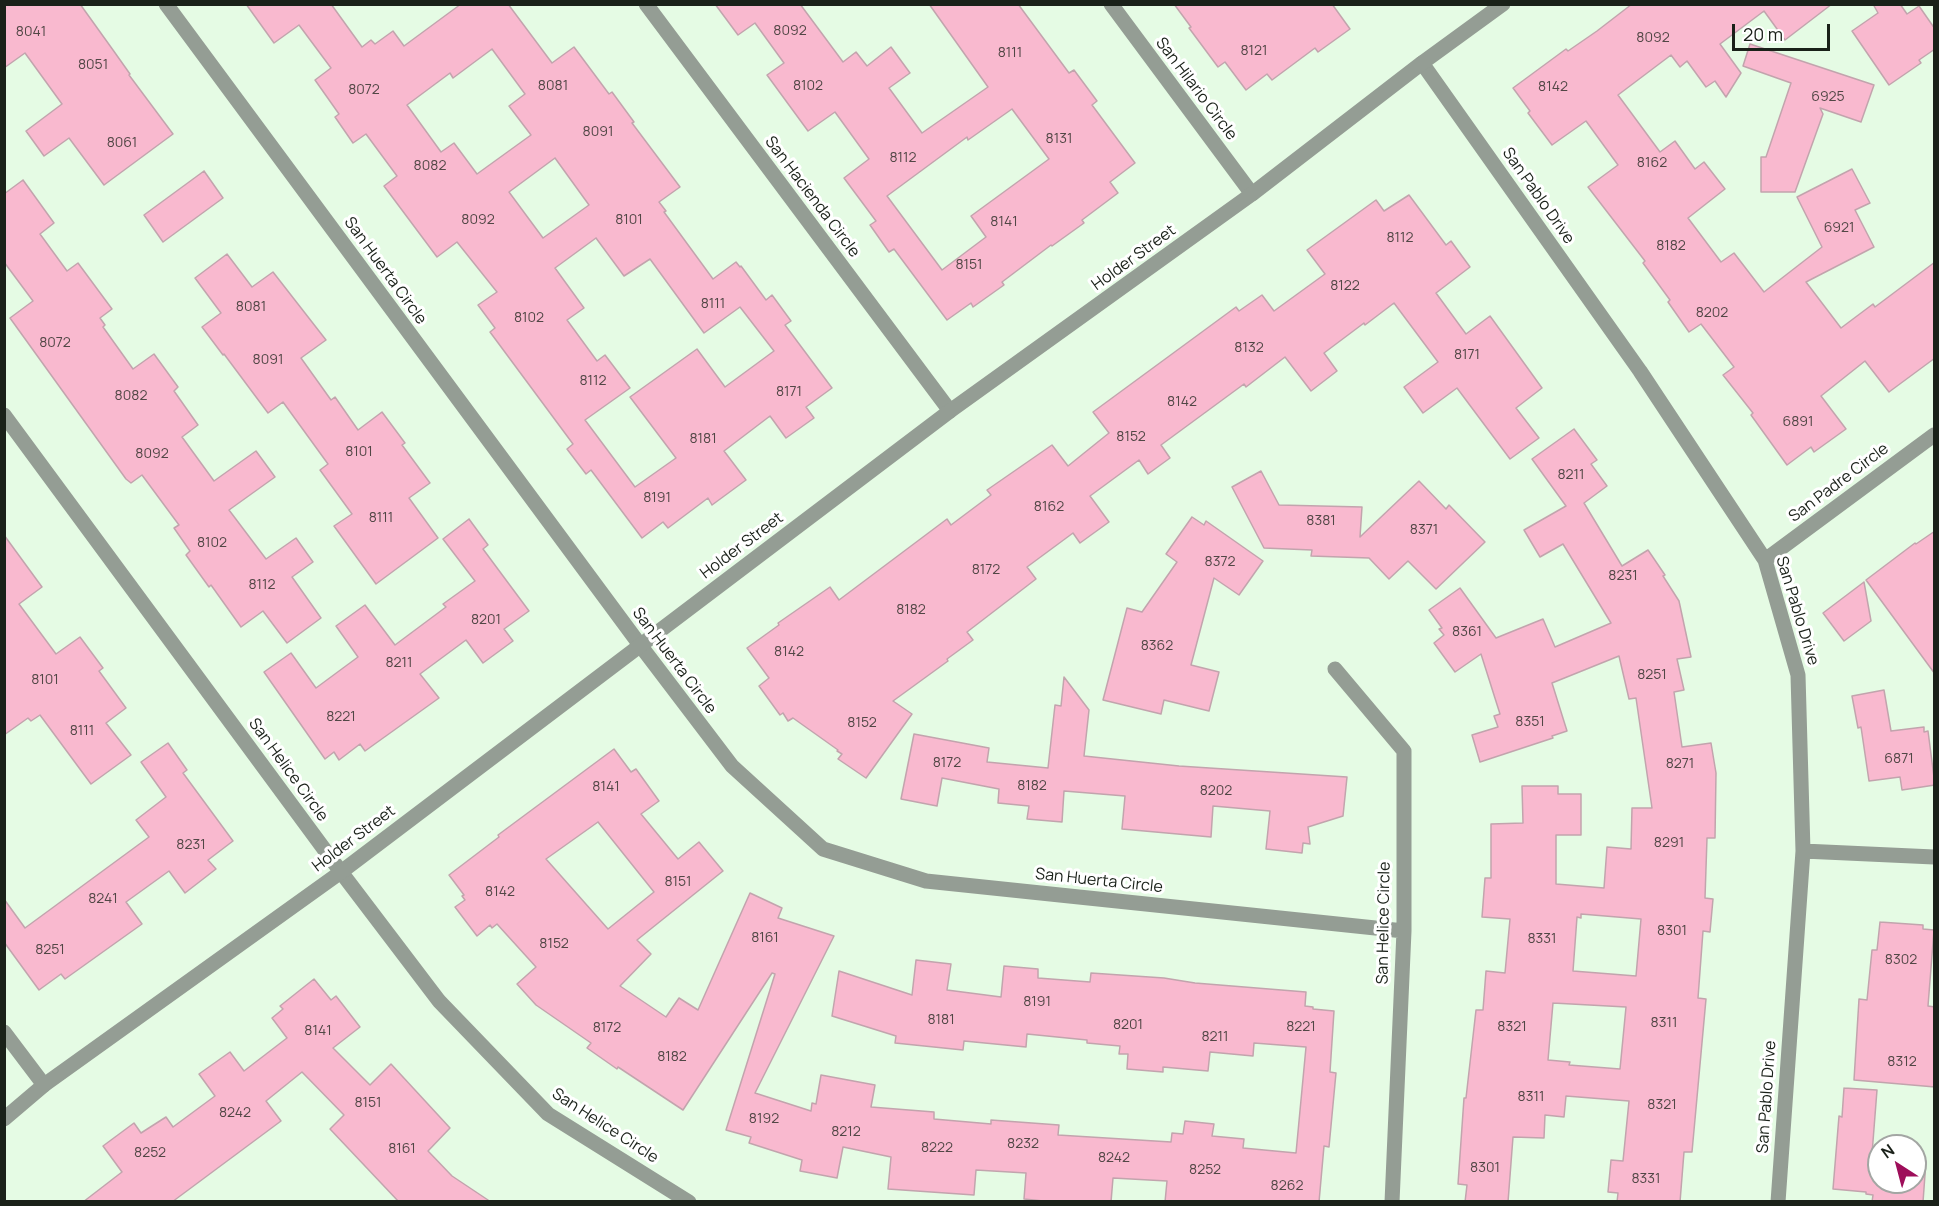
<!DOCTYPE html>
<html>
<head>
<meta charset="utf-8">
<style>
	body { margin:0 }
	#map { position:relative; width:1939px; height:1206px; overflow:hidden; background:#e5fbe4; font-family:Manrope,sans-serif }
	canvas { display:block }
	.frame { position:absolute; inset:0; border:6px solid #1a2119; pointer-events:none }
	.north { position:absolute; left:1867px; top:1134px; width:60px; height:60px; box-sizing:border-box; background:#fff; border:2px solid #a3a6a3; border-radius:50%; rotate:324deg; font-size:16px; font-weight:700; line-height:24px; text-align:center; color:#1a2119 }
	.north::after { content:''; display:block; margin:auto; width:21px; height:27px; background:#9e0e5a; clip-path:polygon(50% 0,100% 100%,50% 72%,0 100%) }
	.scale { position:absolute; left:1732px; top:24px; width:98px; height:27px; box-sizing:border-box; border:3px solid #1a2119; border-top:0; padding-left:8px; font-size:18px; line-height:21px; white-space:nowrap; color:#1a2119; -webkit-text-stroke:4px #fff; paint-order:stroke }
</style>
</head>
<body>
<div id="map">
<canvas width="1939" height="1206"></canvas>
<div class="frame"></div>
<div class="north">N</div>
<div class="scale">20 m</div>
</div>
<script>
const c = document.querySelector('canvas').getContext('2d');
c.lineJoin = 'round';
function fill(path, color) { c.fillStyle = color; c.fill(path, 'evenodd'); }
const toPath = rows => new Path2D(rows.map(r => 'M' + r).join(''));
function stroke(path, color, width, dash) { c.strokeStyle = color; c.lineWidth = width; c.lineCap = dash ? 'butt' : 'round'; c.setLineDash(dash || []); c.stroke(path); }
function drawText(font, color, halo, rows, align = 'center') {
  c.font = font + ' Manrope,sans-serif'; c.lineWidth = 6; c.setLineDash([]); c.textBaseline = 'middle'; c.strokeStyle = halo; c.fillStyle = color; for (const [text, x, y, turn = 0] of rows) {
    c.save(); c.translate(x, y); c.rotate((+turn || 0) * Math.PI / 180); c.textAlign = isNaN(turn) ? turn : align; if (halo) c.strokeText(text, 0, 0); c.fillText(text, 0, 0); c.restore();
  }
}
const building = toPath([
	[4,4,80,4,113,50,130,74,129,75,173,134,104,185,69,138,44,156,26,131,62,104,25,53,4,68,4,4],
	[246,4,331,4,362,47,371,40,375,44,393,31,404,46,461,4,508,4,552,63,574,47,609,94,612,92,634,122,632,123,680,187,659,202,666,211,664,212,713,279,736,262,740,267,741,266,766,300,772,295,791,321,785,325,832,388,806,407,814,418,786,438,770,416,724,451,746,480,712,505,708,498,668,528,663,522,642,538,591,470,586,474,567,449,573,444,490,332,495,328,478,305,497,292,457,242,437,257,384,186,397,176,366,134,353,143,335,117,339,114,315,80,331,68,299,25,274,43,246,4],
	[492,49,525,94,509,106,531,135,477,174,454,143,441,152,407,105,450,73,453,78,492,49],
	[555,158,589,205,543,238,509,192,555,158],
	[596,238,624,276,650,259,704,333,740,307,774,351,725,387,697,349,630,397,676,458,635,487,585,420,630,388,605,355,597,361,567,320,584,308,555,268,596,238],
	[715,4,800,4,843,62,856,52,867,66,891,47,910,73,889,88,922,133,988,87,929,4,1018,4,1069,73,1074,70,1097,101,1092,105,1135,163,1110,182,1118,193,1082,220,1084,223,1052,246,1051,245,1002,282,1004,285,973,307,971,303,947,320,894,249,889,252,870,225,876,221,844,178,869,159,835,112,808,131,767,75,784,63,755,23,738,35,715,4],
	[1012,109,1049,159,971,216,986,237,942,270,887,196,967,137,968,140,1012,109],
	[1174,4,1332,4,1350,29,1318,52,1315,48,1272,80,1267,74,1246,90,1225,62,1218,67,1189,28,1191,27,1174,4],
	[1632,4,1832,4,1785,40,1764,11,1720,44,1741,73,1726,97,1715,81,1706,87,1687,61,1680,67,1671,55,1618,95,1660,152,1675,141,1695,169,1704,162,1725,189,1688,218,1721,262,1734,253,1764,292,1822,247,1797,197,1852,169,1870,203,1855,210,1874,247,1806,282,1841,328,1873,304,1875,307,1935,262,1935,358,1889,392,1865,361,1821,396,1846,429,1814,452,1811,447,1787,465,1751,415,1753,413,1723,375,1734,367,1701,324,1689,332,1668,302,1670,300,1643,263,1645,261,1588,187,1618,165,1586,121,1552,145,1528,113,1530,111,1513,88,1566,49,1568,51,1597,31,1632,4],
	[1873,4,1900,4,1907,14,1919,6,1935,29,1935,49,1919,60,1921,63,1889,85,1852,31,1878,13,1873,4],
	[1750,44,1874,85,1861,122,1820,108,1823,114,1795,192,1761,192,1761,157,1766,157,1791,83,1743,66,1750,44],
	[204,171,223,198,163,242,144,215,204,171],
	[23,180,54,223,40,234,67,271,78,263,112,309,100,318,105,325,103,327,133,369,154,354,178,387,174,391,198,425,182,437,214,481,256,451,275,477,229,510,266,559,296,538,313,562,292,577,321,618,287,643,263,611,241,627,211,585,209,587,186,555,190,551,174,528,179,525,142,475,131,483,126,479,10,318,33,301,4,262,4,194,23,180],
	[1409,195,1446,245,1451,241,1470,267,1436,293,1466,334,1490,316,1542,388,1516,408,1539,438,1510,459,1457,388,1423,413,1404,387,1438,362,1394,303,1365,325,1364,323,1324,353,1337,371,1311,391,1285,357,1246,387,1244,384,1161,445,1170,458,1148,474,1139,460,1090,496,1109,522,1080,543,1073,533,1027,567,1036,579,967,632,973,640,947,659,948,661,893,701,912,714,866,778,838,759,842,754,837,751,838,750,793,718,788,721,783,713,780,715,759,686,769,678,747,648,779,625,778,623,830,587,839,600,947,519,951,525,991,495,987,490,1052,445,1068,466,1109,433,1093,412,1236,307,1239,311,1262,295,1274,311,1325,274,1307,250,1376,200,1384,211,1409,195],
	[227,254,252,287,273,272,326,340,301,358,331,400,335,397,358,430,382,412,405,443,402,445,430,483,409,498,438,538,376,584,334,526,352,514,320,470,328,464,283,402,268,413,224,354,223,355,202,327,221,313,195,278,227,254],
	[1574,429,1597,460,1591,464,1607,486,1584,503,1622,566,1648,550,1665,575,1663,576,1679,601,1691,657,1677,659,1684,690,1674,692,1682,747,1711,743,1716,773,1715,838,1707,838,1705,898,1713,899,1710,932,1703,931,1698,998,1706,999,1692,1152,1684,1152,1680,1202,1617,1202,1618,1193,1608,1192,1611,1160,1623,1161,1629,1101,1566,1096,1564,1117,1545,1115,1544,1138,1513,1137,1508,1202,1465,1202,1467,1185,1458,1184,1464,1098,1466,1098,1476,1010,1483,1010,1486,971,1505,973,1510,919,1482,917,1485,878,1491,878,1491,824,1523,823,1522,786,1558,786,1558,794,1581,794,1581,835,1556,835,1556,884,1604,888,1607,847,1631,849,1632,808,1652,808,1636,698,1629,699,1619,656,1552,683,1567,731,1552,736,1553,738,1480,762,1472,735,1498,727,1494,716,1500,714,1481,654,1455,672,1434,643,1444,635,1439,629,1442,628,1429,610,1460,588,1496,638,1543,619,1555,647,1611,623,1563,544,1540,557,1524,530,1566,506,1532,459,1574,429],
	[1581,914,1641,919,1636,976,1573,971,1577,917,1581,918,1581,914],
	[1553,1003,1626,1007,1620,1069,1569,1065,1570,1062,1548,1060,1553,1003],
	[1261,471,1279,505,1362,507,1360,537,1419,481,1446,509,1449,505,1485,542,1436,589,1408,561,1389,579,1369,558,1311,556,1312,550,1264,548,1232,487,1261,471],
	[1192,517,1204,525,1206,521,1263,561,1239,595,1214,578,1191,665,1219,672,1209,711,1164,700,1161,714,1103,700,1127,608,1142,612,1177,562,1166,554,1192,517],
	[469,519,488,545,483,549,529,611,504,629,513,641,483,663,466,640,420,674,439,698,365,751,360,744,339,760,334,752,325,759,264,672,291,653,316,688,358,657,336,626,365,605,395,645,446,607,443,604,475,581,443,539,469,519],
	[1935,531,1935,674,1866,580,1915,543,1916,544,1935,531],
	[4,535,42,587,19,604,56,654,80,637,103,668,99,671,126,708,106,723,131,755,91,784,40,715,31,721,28,718,4,735,4,535],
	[1864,582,1871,621,1844,641,1823,613,1864,582],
	[1064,677,1089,710,1084,756,1179,766,1347,777,1343,816,1308,827,1310,844,1303,843,1302,853,1266,849,1270,811,1213,806,1211,837,1122,829,1125,796,1064,791,1062,822,1027,819,1029,806,998,803,999,789,942,778,937,806,901,799,914,734,989,748,987,762,1048,768,1055,705,1061,706,1064,677],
	[1884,690,1891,731,1924,727,1924,732,1928,731,1935,785,1902,790,1900,777,1869,781,1861,727,1858,728,1852,696,1884,690],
	[168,743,187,770,183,773,233,841,208,860,216,869,185,893,169,871,126,902,142,924,65,979,61,974,39,990,4,942,4,899,25,928,149,837,136,820,166,797,141,762,168,743],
	[614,749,631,772,636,769,659,801,641,814,678,859,699,842,723,871,637,940,651,954,620,986,666,1017,679,998,698,1010,750,893,782,908,778,918,834,936,755,1093,811,1111,812,1103,816,1104,821,1075,875,1085,871,1107,934,1112,934,1119,991,1124,991,1120,1059,1125,1058,1135,1171,1142,1172,1133,1183,1134,1185,1121,1214,1124,1212,1136,1244,1139,1243,1148,1296,1153,1306,1047,1254,1043,1253,1056,1210,1052,1208,1071,1163,1067,1163,1072,1127,1069,1128,1054,1119,1054,1120,1046,1087,1043,1087,1040,1027,1034,1026,1047,964,1041,963,1050,895,1043,896,1036,832,1016,839,971,912,995,916,960,951,964,947,990,1001,997,1004,966,1038,969,1038,978,1090,982,1091,973,1164,978,1195,983,1306,992,1305,1006,1313,1007,1313,1009,1334,1011,1330,1072,1336,1073,1329,1147,1324,1146,1319,1202,1165,1202,1167,1181,1113,1178,1111,1202,1053,1202,1024,1199,1026,1173,976,1170,974,1195,888,1189,891,1157,843,1147,837,1178,800,1171,802,1160,749,1143,751,1137,726,1130,775,974,772,973,683,1110,618,1067,617,1069,587,1048,591,1043,536,1005,517,984,536,967,497,924,492,928,490,925,477,936,455,907,465,900,462,896,464,895,449,875,499,837,498,835,614,749],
	[598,822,654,892,608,929,546,859,598,822],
	[1880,922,1923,925,1923,929,1934,930,1928,1006,1935,1007,1935,1087,1854,1080,1859,999,1867,1000,1872,950,1877,950,1880,922],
	[314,979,331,1000,336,996,360,1027,333,1048,370,1085,391,1064,450,1128,428,1151,452,1176,491,1202,399,1202,330,1129,344,1115,302,1072,266,1101,281,1121,172,1202,83,1202,122,1172,103,1146,134,1123,141,1133,166,1117,173,1127,215,1096,199,1074,230,1052,244,1071,287,1038,272,1018,283,1009,280,1006,314,979],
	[1844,1088,1877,1090,1872,1154,1879,1154,1879,1182,1915,1182,1915,1160,1926,1161,1923,1202,1872,1202,1873,1195,1866,1194,1866,1192,1833,1189,1839,1116,1842,1117,1844,1088]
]);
const minor = toPath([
	[166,4,640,645,732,766,823,849,926,881,1404,931],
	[646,4,950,411],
	[1111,4,1252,194],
	[1422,63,1640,371,1765,560,1798,675,1803,851,1778,1202],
	[4,415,341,872,439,1001,548,1114,689,1202],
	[1765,560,1934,435],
	[1335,669,1404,751,1404,931,1392,1202],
	[1803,851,1934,857],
	[4,1032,44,1085]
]);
const tertiary = toPath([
	[4,1119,44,1085,341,872,950,411,1252,194,1422,63,1503,4]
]);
const numberNames = [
	["8092",790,31],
	["8041",31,32],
	["8092",1653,38],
	["8121",1254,51],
	["8111",1010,53],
	["8051",93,65],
	["8081",553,86],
	["8102",808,86],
	["8142",1553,87],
	["8072",364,90],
	["6925",1828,97],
	["8091",598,132],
	["8131",1059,139],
	["8061",122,143],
	["8112",903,158],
	["8162",1652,163],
	["8082",430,166],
	["8092",478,220],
	["8101",629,220],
	["8141",1004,222],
	["6921",1839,228],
	["8112",1400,238],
	["8182",1671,246],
	["8151",969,265],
	["8122",1345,286],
	["8111",713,304],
	["8081",251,307],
	["8202",1712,313],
	["8102",529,318],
	["8072",55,343],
	["8132",1249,348],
	["8171",1467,355],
	["8091",268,360],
	["8112",593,381],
	["8171",789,392],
	["8082",131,396],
	["8142",1182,402],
	["6891",1798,422],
	["8152",1131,437],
	["8181",703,439],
	["8101",359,452],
	["8092",152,454],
	["8211",1571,475],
	["8191",657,498],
	["8162",1049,507],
	["8111",381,518],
	["8381",1321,521],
	["8371",1424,530],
	["8102",212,543],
	["8372",1220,562],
	["8172",986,570],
	["8231",1623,576],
	["8112",262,585],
	["8182",911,610],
	["8201",486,620],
	["8361",1467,632],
	["8362",1157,646],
	["8142",789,652],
	["8211",399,663],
	["8251",1652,675],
	["8101",45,680],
	["8221",341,717],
	["8351",1530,722],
	["8152",862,723],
	["8111",82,731],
	["6871",1899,759],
	["8172",947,763],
	["8271",1680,764],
	["8182",1032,786],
	["8141",606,787],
	["8202",1216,791],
	["8291",1669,843],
	["8231",191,845],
	["8151",678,882],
	["8142",500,892],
	["8241",103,899],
	["8301",1672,931],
	["8161",765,938],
	["8331",1542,939],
	["8152",554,944],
	["8251",50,950],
	["8302",1901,960],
	["8191",1037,1002],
	["8181",941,1020],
	["8311",1664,1023],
	["8201",1128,1025],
	["8221",1301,1027],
	["8321",1512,1027],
	["8172",607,1028],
	["8141",318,1031],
	["8211",1215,1037],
	["8182",672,1057],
	["8312",1902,1062],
	["8311",1531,1097],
	["8151",368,1103],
	["8321",1662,1105],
	["8242",235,1113],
	["8192",764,1119],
	["8212",846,1132],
	["8232",1023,1144],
	["8222",937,1148],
	["8161",402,1149],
	["8252",150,1153],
	["8242",1114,1158],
	["8301",1485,1168],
	["8252",1205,1170],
	["8331",1646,1179],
	["8262",1287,1186]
];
const streetNames = [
	["San Hilario Circle",1196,89,53],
	["San Pablo Drive",1538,196,55],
	["San Hacienda Circle",812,197,53],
	["Holder Street",1134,258,-36],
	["San Huerta Circle",385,271,54],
	["San Padre Circle",1839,483,-37],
	["Holder Street",742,546,-37],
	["San Pablo Drive",1797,611,73],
	["San Huerta Circle",674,661,53],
	["San Helice Circle",288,770,54],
	["Holder Street",354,839,-37],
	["San Huerta Circle",1099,881,6],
	["San Helice Circle",1384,923,-89],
	["San Pablo Drive",1767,1097,-86],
	["San Helice Circle",605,1126,33]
];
fill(building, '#f9b9cf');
stroke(building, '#c2a4ad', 1.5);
stroke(minor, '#949d94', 15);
stroke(tertiary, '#949d94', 15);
drawText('14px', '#524746', null, numberNames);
drawText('16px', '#1a2119', '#fff', streetNames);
</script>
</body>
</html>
